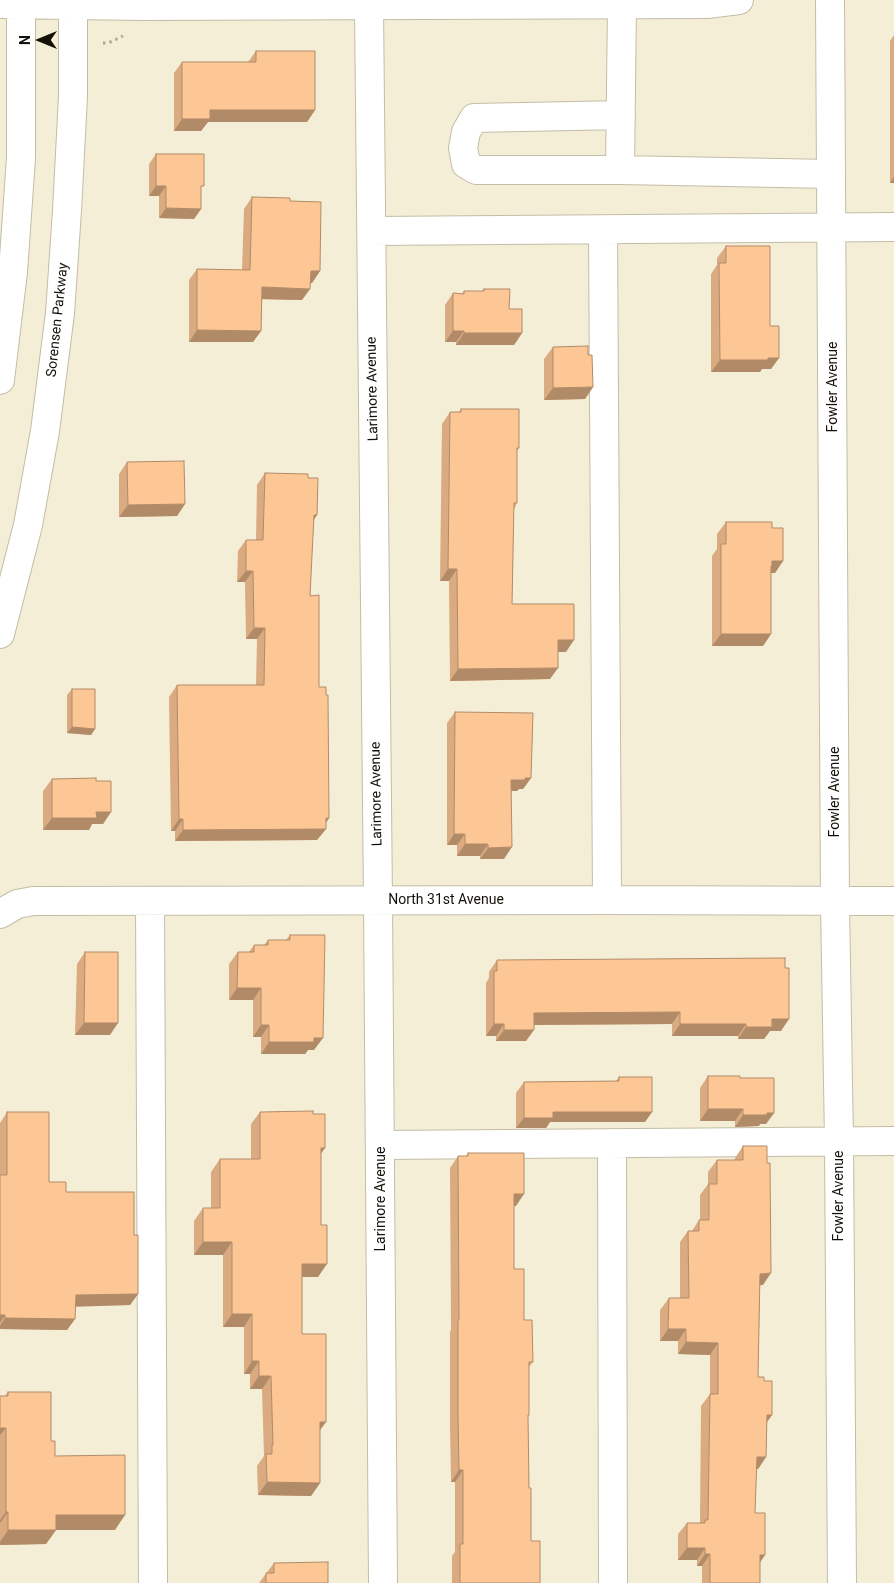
<!DOCTYPE html>
<html>
<head>
<meta charset="utf-8">
<style>
	body { margin:0 }
	#map { position:relative; width:894px; height:1583px; overflow:hidden; background:#f5eed6; font-family:Roboto,sans-serif }
	canvas { display:block }
	.north { position:absolute; left:15px; top:15px; width:50px; height:50px; -webkit-text-stroke:4px #fff; paint-order:stroke; rotate:270deg; font-size:14px; font-weight:700; line-height:20px; text-align:center; color:#131008 }
	.north::after { content:''; display:block; margin:auto; width:18px; height:22px; background:#131008; clip-path:polygon(50% 0,100% 100%,50% 72%,0 100%) }
</style>
</head>
<body>
<div id="map">
<canvas width="894" height="1583"></canvas>
<div class="north">N</div>
</div>
<script>
const c = document.querySelector('canvas').getContext('2d');
c.lineJoin = 'round';
const toPath = rows => new Path2D(rows.map(r => 'M' + r).join(''));
function stroke(path, color, width, dash) { c.strokeStyle = color; c.lineWidth = width; c.lineCap = dash ? 'butt' : 'round'; c.setLineDash(dash || []); c.stroke(path); }
function fill(path, color) { c.fillStyle = color; c.fill(path, 'evenodd'); }
function drawText(font, color, halo, rows, align = 'center') {
  c.font = font + ' Roboto,sans-serif'; c.lineWidth = 4; c.setLineDash([]); c.textBaseline = 'middle'; c.strokeStyle = halo; c.fillStyle = color; for (const [text, x, y, turn = 0] of rows) {
    c.save(); c.translate(x, y); c.rotate((+turn || 0) * Math.PI / 180); c.textAlign = isNaN(turn) ? turn : align; if (halo) c.strokeText(text, 0, 0); c.fillText(text, 0, 0); c.restore();
  }
}
const path = toPath([
	[103,43,108,43,123,36]
]);
const minor = toPath([
	[830,0,835,902,839,1142,842,1583],
	[369,6,378,901,383,1583],
	[621,115,474,118,466,132,463,148,466,164,476,170,620,170,831,174],
	[620,170,622,4],
	[603,230,607,900],
	[371,231,894,227],
	[150,901,153,1583],
	[0,914,17,904,33,901,607,900,894,901],
	[612,1143,613,1583],
	[380,1145,894,1141]
]);
const major = toPath([
	[0,4,143,6,707,4,739,0],
	[0,380,13,272,21,158,21,0],
	[0,634,28,525,45,431,60,313,67,211,73,96,73,0]
]);
const wall = toPath([
	[894,35,894,183,890,183,890,41],
	[256,51,315,110,307,122,208,122,201,131,174,131,174,73,182,62,248,62],
	[156,154,201,190,201,209,194,219,159,218,159,196,149,196,149,164],
	[252,197,290,201,320,271,312,283,310,283,310,289,302,300,262,299,261,331,253,342,189,342,189,280,197,269,242,270,244,209],
	[726,246,770,326,779,358,771,369,762,369,760,372,711,372,711,274,717,265,717,258],
	[484,289,509,309,522,333,514,345,456,345,456,342,445,342,445,305,453,293,462,294,464,291,482,291],
	[553,347,588,355,593,387,585,399,544,400,544,359],
	[461,409,519,448,517,451,517,503,514,509,512,604,566,652,558,652,550,679,450,681,449,581,440,581,442,424,450,412,459,412],
	[127,462,185,504,177,516,119,517,119,474],
	[265,473,308,478,317,515,313,521,310,596,319,687,329,818,326,823,326,829,317,840,175,841,175,831,171,831,169,697,177,685,256,685,257,639,246,639,245,582,237,582,238,551,246,540,256,540,257,485],
	[726,522,772,528,783,561,775,573,771,573,771,634,763,646,712,646,712,556,717,549,717,534],
	[72,689,95,729,91,735,67,733,67,695],
	[455,712,531,778,523,789,519,789,517,791,511,791,504,859,480,859,480,856,457,856,457,845,447,845,447,723],
	[52,779,96,781,111,812,103,824,92,824,89,830,43,830,43,791],
	[290,935,314,1050,308,1050,305,1054,261,1054,261,1037,253,1037,253,1000,229,1000,229,964,238,952,249,952,254,945,264,945,268,940,286,940],
	[85,952,110,1035,75,1035,77,964],
	[497,960,781,1031,770,1031,764,1039,738,1039,738,1036,672,1036,672,1024,534,1025,526,1041,496,1041,496,1036,486,1036,486,983,489,978,489,972],
	[708,1076,740,1078,774,1113,766,1124,760,1124,759,1126,735,1127,735,1121,700,1121,700,1088],
	[619,1077,652,1112,645,1122,550,1122,546,1128,516,1128,516,1093,524,1082,616,1081],
	[7,1112,49,1182,134,1235,138,1294,130,1305,75,1306,75,1319,67,1330,0,1329,0,1123],
	[260,1112,313,1114,321,1154,318,1277,302,1277,302,1334,326,1422,320,1430,320,1483,311,1496,258,1495,257,1466,264,1456,262,1389,250,1389,250,1374,244,1374,244,1327,223,1327,223,1255,194,1255,194,1221,203,1208,211,1208,211,1172,220,1159,251,1159,251,1124],
	[743,1146,763,1285,760,1285,758,1377,764,1381,772,1415,767,1422,766,1457,758,1469,756,1469,755,1513,760,1562,760,1583,702,1583,702,1566,697,1566,697,1560,678,1560,678,1534,687,1523,700,1523,701,1406,710,1394,710,1355,678,1354,678,1341,660,1341,660,1310,669,1298,680,1298,680,1242,688,1231,692,1231,699,1220,700,1220,700,1195,708,1184,708,1172,717,1160,735,1160,735,1158],
	[468,1153,516,1206,514,1206,514,1269,533,1362,529,1367,529,1415,528,1417,529,1488,531,1541,540,1583,452,1583,452,1556,455,1552,455,1482,451,1482,450,1427,450,1332,451,1330,450,1168,458,1156,466,1156],
	[8,1392,51,1441,55,1456,115,1530,56,1530,46,1544,0,1545,0,1396,5,1396],
	[274,1563,328,1583,259,1583]
]);
const shadedWall = toPath([
	[210,110,315,110,307,122,208,122,201,131,174,131,182,119],
	[894,177,894,183,890,183],
	[156,186,166,186,159,196,149,196],
	[166,208,201,209,194,219,159,218],
	[311,271,320,271,312,283,303,283],
	[262,287,310,289,302,300,254,299],
	[197,330,261,331,253,342,189,342],
	[453,331,464,331,456,342,445,342],
	[464,333,522,333,514,345,456,345],
	[768,358,779,358,771,369,762,369,760,372,711,372,720,360],
	[593,387,585,399,544,400,553,388],
	[185,504,177,516,119,517,128,505],
	[314,515,317,515,309,527],
	[772,561,783,561,775,573,767,573],
	[448,569,457,569,449,581,440,581],
	[246,571,253,571,245,582,237,582],
	[254,628,265,628,257,639,246,639],
	[721,634,771,634,763,646,712,646],
	[558,640,574,640,566,652,550,652],
	[558,668,550,679,450,681,458,669],
	[72,727,95,729,91,735,67,733],
	[525,778,531,778,523,789,519,789,517,791,503,791,511,780],
	[96,812,111,812,103,824,92,824,89,830,43,830,52,818],
	[329,818,322,829,326,829,317,840,175,841,183,830],
	[179,819,183,819,175,831,171,831],
	[454,834,465,834,457,845,447,845],
	[465,844,488,844,480,856,457,856],
	[512,847,504,859,480,859,488,848],
	[237,988,261,988,253,1000,229,1000],
	[680,1012,672,1024,526,1025,534,1013],
	[772,1019,789,1019,781,1031,770,1031,764,1039,738,1039,746,1027],
	[84,1023,118,1023,110,1035,75,1035],
	[494,1024,504,1024,496,1036,486,1036],
	[680,1024,746,1024,738,1036,672,1036],
	[261,1025,269,1025,261,1037,253,1037],
	[504,1030,534,1030,526,1041,496,1041],
	[314,1038,323,1038,314,1050,308,1050,305,1054,261,1054,269,1042],
	[708,1109,743,1109,735,1121,700,1121],
	[553,1112,652,1112,645,1122,550,1122,546,1128,516,1128,524,1118],
	[767,1113,774,1113,766,1124,760,1124,759,1126,735,1127,743,1115],
	[321,1148,325,1148,316,1161],
	[514,1194,524,1194,516,1206,506,1206],
	[203,1242,232,1242,223,1255,194,1255],
	[302,1264,327,1264,318,1277,293,1277],
	[771,1273,763,1285,752,1286,760,1274],
	[138,1294,130,1305,68,1307,76,1295],
	[232,1314,252,1314,244,1327,223,1327],
	[0,1315,5,1315,0,1323],
	[5,1318,75,1319,67,1330,0,1329,0,1326],
	[668,1329,686,1329,678,1341,660,1341],
	[686,1342,718,1343,710,1355,678,1354],
	[252,1361,259,1361,250,1374,244,1374],
	[259,1376,271,1376,262,1389,250,1389],
	[767,1415,772,1415,764,1426],
	[320,1422,326,1422,317,1434],
	[0,1428,6,1428,0,1435],
	[757,1457,766,1457,758,1469,748,1469],
	[459,1470,463,1470,455,1482,451,1482],
	[267,1482,320,1483,311,1496,258,1495],
	[6,1512,8,1512,0,1523,0,1520],
	[56,1515,125,1515,115,1530,45,1530],
	[8,1530,56,1530,46,1544,0,1545,0,1542],
	[687,1548,705,1548,697,1560,678,1560],
	[705,1554,710,1554,702,1566,697,1566],
	[760,1555,765,1555,757,1567]
]);
const building = toPath([
	[256,51,315,51,315,110,210,110,210,119,182,119,182,62,256,62,256,51],
	[156,154,204,154,204,186,201,186,201,209,166,208,166,186,156,186,156,154],
	[252,197,290,198,290,201,321,202,320,271,311,271,310,289,262,287,261,331,197,330,197,269,250,270,252,197],
	[726,246,770,246,770,326,779,326,779,358,768,358,768,360,720,360,719,263,726,263,726,246],
	[484,289,510,289,509,309,522,309,522,333,464,333,464,331,453,331,453,293,464,294,464,291,484,291,484,289],
	[588,346,588,355,592,355,593,387,553,388,553,347,588,346],
	[461,409,519,409,519,448,517,448,517,503,514,503,512,604,574,604,574,640,558,640,558,668,458,669,457,569,448,569,450,412,461,412,461,409],
	[184,461,185,504,128,505,127,462,184,461],
	[265,473,308,474,308,478,318,478,317,515,314,515,310,596,319,595,319,687,326,687,326,695,328,695,329,818,326,818,326,829,183,830,183,819,179,819,177,685,264,685,265,628,254,628,253,571,246,571,246,540,263,540,265,473],
	[726,522,772,522,772,528,783,528,783,561,772,561,772,566,771,566,771,634,721,634,721,544,726,544,726,522],
	[72,689,95,689,95,729,72,727,72,689],
	[455,712,533,713,531,778,525,778,525,780,511,780,512,847,488,848,488,844,465,844,465,834,454,834,455,712],
	[96,778,96,781,111,781,111,812,96,812,97,818,52,818,52,779,96,778],
	[290,935,325,935,323,1038,314,1038,314,1042,269,1042,269,1025,261,1025,261,988,237,988,238,952,254,952,254,945,268,945,268,940,290,940,290,935],
	[85,952,118,952,118,1023,84,1023,85,952],
	[785,958,785,968,789,968,789,1019,772,1019,772,1027,746,1027,746,1024,680,1024,680,1012,534,1013,534,1030,504,1030,504,1024,494,1024,494,971,497,971,497,960,785,958],
	[708,1076,740,1076,740,1078,774,1078,774,1113,767,1113,767,1115,743,1115,743,1109,708,1109,708,1076],
	[619,1077,652,1077,652,1112,553,1112,553,1118,524,1118,524,1082,619,1081,619,1077],
	[313,1111,313,1114,325,1114,325,1148,321,1148,321,1225,327,1225,327,1264,302,1264,302,1334,326,1334,326,1422,320,1422,320,1483,267,1482,266,1454,272,1454,272,1445,273,1445,271,1376,259,1376,259,1361,252,1361,252,1314,232,1314,232,1242,203,1242,203,1208,220,1208,220,1159,260,1159,260,1112,313,1111],
	[7,1112,49,1112,49,1182,66,1182,66,1192,134,1192,134,1235,138,1235,138,1294,76,1295,75,1319,5,1318,5,1315,0,1315,0,1175,7,1175,7,1112],
	[743,1146,767,1146,767,1163,770,1163,771,1273,760,1274,758,1377,764,1377,764,1381,772,1381,772,1415,767,1415,766,1457,757,1457,755,1513,765,1513,765,1555,760,1555,760,1583,710,1583,710,1554,705,1554,705,1548,687,1548,687,1523,705,1523,705,1520,708,1520,710,1394,718,1394,718,1343,686,1342,686,1329,668,1329,669,1298,689,1298,688,1231,699,1231,699,1220,709,1220,709,1184,717,1184,717,1160,743,1160,743,1146],
	[468,1153,524,1153,524,1194,514,1194,514,1269,524,1269,524,1320,532,1320,533,1362,529,1362,529,1415,528,1415,529,1488,531,1488,531,1541,540,1541,540,1583,460,1583,460,1544,463,1544,463,1470,459,1470,458,1415,458,1320,459,1320,458,1156,468,1156,468,1153],
	[8,1392,51,1392,51,1441,55,1441,55,1456,125,1455,125,1515,56,1515,56,1530,8,1530,8,1512,6,1512,6,1428,0,1428,0,1396,8,1396,8,1392],
	[328,1562,328,1583,266,1583,266,1573,274,1573,274,1563,328,1562]
]);
const streetNames = [
	["Sorensen Parkway",58,320,-84],
	["Fowler Avenue",833,387,-90],
	["Larimore Avenue",373,389,-91],
	["Fowler Avenue",835,792,-90],
	["Larimore Avenue",377,794,-91],
	["North 31st Avenue",446,900],
	["Fowler Avenue",839,1196,-90],
	["Larimore Avenue",381,1199,-90]
];
stroke(minor, '#c3bda6', 30);
stroke(major, '#c3bda6', 30);
stroke(path, '#aea895', 3, [2.5, 4]);
stroke(minor, '#fff', 28);
stroke(major, '#fff', 28);
fill(wall, '#daaa80');
fill(shadedWall, '#b18b68');
fill(building, '#fdc695');
stroke(building, '#b18b68', 1);
drawText('14px', '#131008', '#fff', streetNames);
</script>
</body>
</html>
